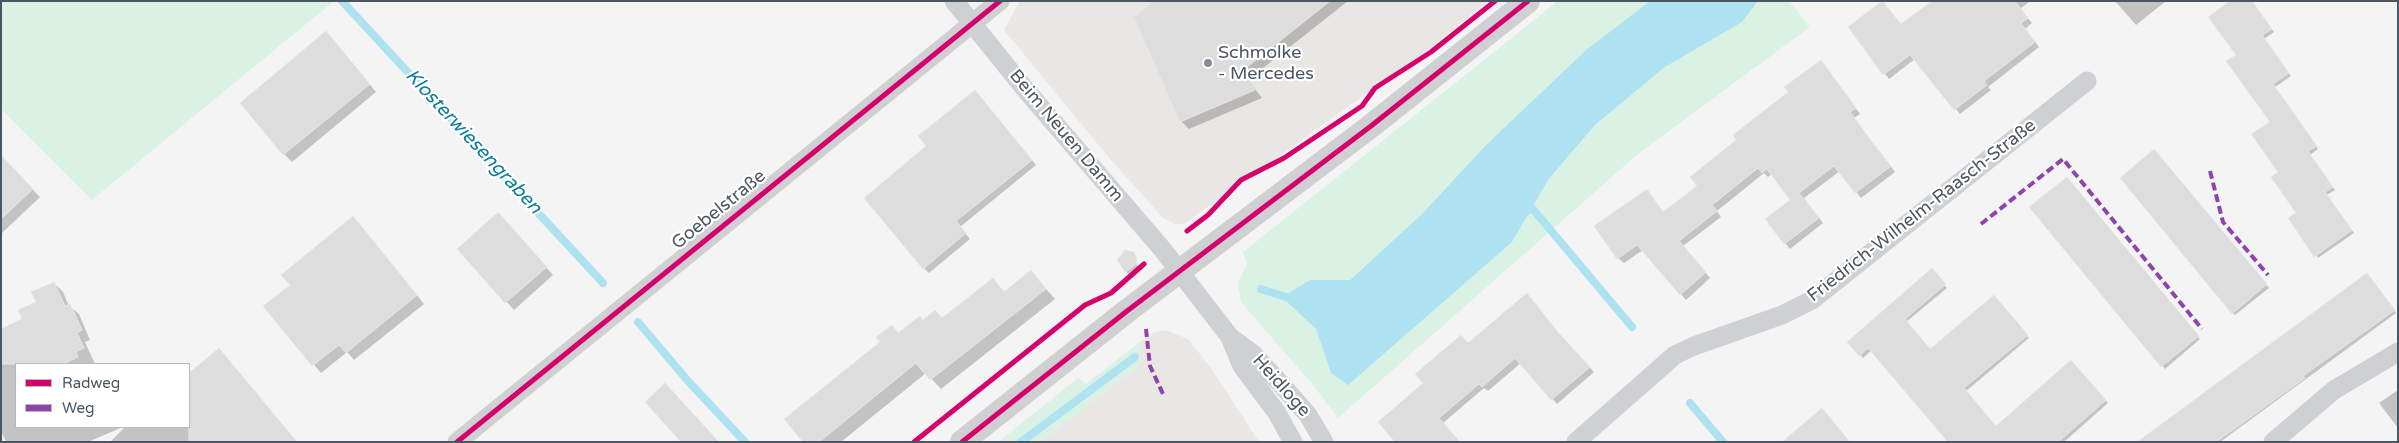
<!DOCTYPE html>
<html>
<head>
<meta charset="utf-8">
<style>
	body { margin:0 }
	#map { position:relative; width:2399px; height:443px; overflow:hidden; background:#f4f4f4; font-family:"Varela Round",sans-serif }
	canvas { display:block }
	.frame { position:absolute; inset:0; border:2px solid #4a5661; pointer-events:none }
	.legend { position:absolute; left:15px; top:363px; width:175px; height:65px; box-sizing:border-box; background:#fff; border:1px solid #b7bbc0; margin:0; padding:6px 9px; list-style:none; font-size:15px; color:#4a5661 }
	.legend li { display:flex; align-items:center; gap:10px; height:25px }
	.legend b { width:25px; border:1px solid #b7bbc0 }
</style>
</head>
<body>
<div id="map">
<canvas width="2399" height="443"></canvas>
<div class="frame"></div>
<ul class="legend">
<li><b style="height:6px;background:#d6006c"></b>Radweg</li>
<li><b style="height:6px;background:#8e44ad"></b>Weg</li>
</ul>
</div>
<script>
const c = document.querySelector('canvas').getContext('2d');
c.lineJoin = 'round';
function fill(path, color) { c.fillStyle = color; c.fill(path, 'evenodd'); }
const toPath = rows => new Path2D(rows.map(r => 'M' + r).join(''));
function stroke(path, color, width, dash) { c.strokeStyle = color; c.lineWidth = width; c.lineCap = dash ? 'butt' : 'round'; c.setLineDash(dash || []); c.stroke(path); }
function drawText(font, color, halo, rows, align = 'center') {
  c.font = font + ' "Varela Round",sans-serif'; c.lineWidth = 4.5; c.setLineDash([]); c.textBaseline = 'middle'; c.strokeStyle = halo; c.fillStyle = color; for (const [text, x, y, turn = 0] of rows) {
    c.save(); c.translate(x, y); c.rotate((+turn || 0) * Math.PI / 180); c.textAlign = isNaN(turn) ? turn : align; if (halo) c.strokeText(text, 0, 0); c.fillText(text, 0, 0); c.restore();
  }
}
const commercial = toPath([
	[1020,1,1488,1,1429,49,1184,224,1175,224,1163,218,1105,153,1004,30],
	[1166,330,1188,339,1211,368,1259,442,1040,442,1139,365,1140,342,1155,332]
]);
const green = toPath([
	[1,1,334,1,92,200,1,109],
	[1558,1,1650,1,1586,50,1486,145,1421,215,1350,280,1310,280,1283,297,1316,329,1331,373,1348,384,1512,242,1548,180,1595,125,1665,67,1742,22,1758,1,1789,1,1810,27,1639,153,1338,418,1313,385,1241,302,1238,283,1247,264,1243,252],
	[1140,342,1139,365,1040,442,998,442,1078,378,1086,384]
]);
const water = toPath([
	[1650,1,1758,1,1742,22,1665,67,1595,125,1548,180,1512,242,1348,385,1331,373,1316,329,1282,297,1310,280,1350,280,1421,215,1486,145,1586,50]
]);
const shadow = toPath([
	[1156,1,1348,1,1248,80,1262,98,1189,129,1181,121],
	[1932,1,2030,1,2020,9,2032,23,2025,29,2039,47,1988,87,1991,90,1960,114,1915,59,1889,79,1849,27,1883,2,1902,25],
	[2115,1,2166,1,2136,25],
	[2251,1,2274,32,2264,39,2291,76,2275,87,2318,149,2310,155,2335,190,2327,195,2354,233,2318,258,2279,173,2272,122,2237,55],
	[334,41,376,92,292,162,284,154],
	[1826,67,1860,114,1854,118,1895,172,1861,198,1840,171,1804,198,1823,223,1790,249,1785,243,1791,200,1772,174,1768,177,1764,173,1717,211,1721,217,1683,246,1710,278,1686,300,1643,250,1624,263,1618,258,1596,226,1647,191,1664,213,1699,186],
	[979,97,1036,165,960,227,970,239,929,273,924,268,928,146],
	[2156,153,2269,288,2235,315,2233,313],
	[1,156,40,197,1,234],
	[2069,181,2200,339,2165,369,2031,208],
	[506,222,553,275,514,310,459,249],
	[361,226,424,304,354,360,347,352,321,373,265,306],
	[1133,253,1138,267,1128,274,1126,271],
	[1031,272,1055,299,941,389,926,373,841,442,804,442,892,326,899,334,923,321,943,319,993,280,1005,292],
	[1934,272,1947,288,1906,322,1930,350,1996,299,2029,338,1965,392,1996,428,2071,361,2108,403,2064,442,1950,442,1872,350,1863,358,1849,342],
	[2370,277,2396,313,2220,442,2138,442],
	[54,283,63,292,69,306,79,314,90,340,85,342,95,364,16,364,16,427,123,427,88,442,6,442,1,431,1,330,24,320],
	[1562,338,1594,372,1557,404,1521,363,1488,391,1484,388,1443,423,1460,442,1404,442,1469,345],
	[219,349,297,442,110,442,125,427,189,427,189,374],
	[2398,390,2398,428,2379,403]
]);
const stream = toPath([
	[342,1,603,283],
	[1524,213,1532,208,1632,327],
	[1261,289,1292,299],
	[638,322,688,381,745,442],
	[1690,403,1723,442],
	[1021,442,1135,357]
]);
const building = toPath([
	[1154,1,1330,1,1241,72,1255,90,1180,122,1134,17,1154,1],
	[1882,1,1901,24,1932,1,2015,1,2028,18,2021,23,2035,42,1984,81,1987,85,1954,110,1910,55,1883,75,1848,27,1882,1],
	[2230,1,2252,1,2272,29,2262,35,2289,73,2273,84,2317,146,2308,151,2333,187,2325,192,2352,230,2314,257,2288,218,2296,213,2271,177,2278,172,2251,134,2270,122,2226,61,2236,55,2208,17,2230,1],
	[326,31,370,84,283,155,240,103,326,31],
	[1821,60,1856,108,1850,112,1890,167,1855,193,1834,166,1799,193,1819,218,1784,244,1765,219,1790,200,1767,169,1762,173,1758,168,1712,205,1717,211,1679,241,1706,272,1680,295,1637,245,1617,259,1594,226,1647,189,1663,212,1697,186,1690,177,1736,140,1733,135,1788,92,1784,87,1821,60],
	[975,90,1032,160,956,221,966,233,923,269,864,198,926,146,918,136,975,90],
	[2154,149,2267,284,2232,314,2120,178,2154,149],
	[1,155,33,189,1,219,1,155],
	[2067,177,2199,336,2161,367,2029,207,2067,177],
	[498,212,547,267,505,303,457,249,498,212],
	[353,216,417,295,346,353,339,345,312,366,263,306,290,285,281,275,353,216],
	[1125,250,1134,252,1137,260,1137,264,1125,272,1117,260,1125,250],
	[1932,268,1946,284,1905,319,1930,349,1994,295,2028,335,1964,388,1996,426,2071,360,2106,400,2058,442,1948,442,1868,348,1859,356,1847,342,1932,268],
	[1031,270,1046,289,930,380,916,363,819,442,803,442,784,419,880,342,876,337,892,325,898,333,920,316,923,320,935,310,942,318,993,278,1004,292,1031,270],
	[2367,273,2395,310,2303,376,2305,378,2216,442,2137,442,2367,273],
	[54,282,65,306,70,304,82,330,77,333,84,348,76,352,78,357,63,364,1,364,1,329,22,319,18,310,36,302,31,292,54,282],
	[1527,293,1557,331,1590,367,1551,400,1515,358,1482,387,1479,384,1439,418,1460,442,1395,442,1378,422,1423,383,1415,374,1461,335,1468,343,1527,293],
	[219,348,297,442,189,442,189,373,219,348],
	[665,383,719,442,681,442,645,402,665,383],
	[1822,408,1850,442,1782,442,1822,408]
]);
const minor = toPath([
	[954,1,1025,89,1163,250,1230,337,1242,366,1277,413,1293,442],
	[1230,337,1253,354,1280,383,1308,415,1324,442],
	[457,442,1000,1],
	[1576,442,1675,355,1694,346,1782,315,1812,300,2087,81],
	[2273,442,2334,390,2398,352]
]);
const tertiary = toPath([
	[962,442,1127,311,1371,126,1528,1]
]);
const quiet = toPath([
	[2210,171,2223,222,2268,275],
	[1981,224,2063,159,2202,329],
	[1146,329,1150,366,1163,394]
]);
const cycleway = toPath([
	[1187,231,1208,215,1241,180,1284,158,1362,106,1375,88,1431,52,1495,1],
	[457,442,1000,1],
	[914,442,1085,305,1111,293,1144,264],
	[962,442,1127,311,1371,126,1528,1]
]);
const markers = [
	[1208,63,5,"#868d94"]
];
const poiNames = [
	["Schmolke",1218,53],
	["- Mercedes",1218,74]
];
const streetNames = [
	["Beim Neuen Damm",1066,136,50],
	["Goebelstraße",719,210,-39],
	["Friedrich-Wilhelm-Raasch-Straße",1922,211,-38],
	["Heidloge",1281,386,48]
];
const waterNames = [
	["Klosterwiesengraben",473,142,47]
];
fill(commercial, '#e8e7e3');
fill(green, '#d9f2e3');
fill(water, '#aee2f0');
fill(shadow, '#0003');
stroke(stream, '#aee2f0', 8);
fill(building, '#ddddde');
stroke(building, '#e5e6e7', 1);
stroke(minor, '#ced0d2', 19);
stroke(tertiary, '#ced0d2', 24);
stroke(quiet, '#8e44ad', 4, [8, 4]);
stroke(cycleway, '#d6006c', 5);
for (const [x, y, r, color] of markers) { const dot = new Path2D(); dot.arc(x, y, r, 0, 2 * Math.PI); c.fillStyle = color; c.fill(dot); stroke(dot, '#fff', 2); }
drawText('18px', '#4a5661', '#fff', poiNames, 'left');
drawText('18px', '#4a5661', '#fff', streetNames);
drawText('italic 19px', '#0c7c9b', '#fff', waterNames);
</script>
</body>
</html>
